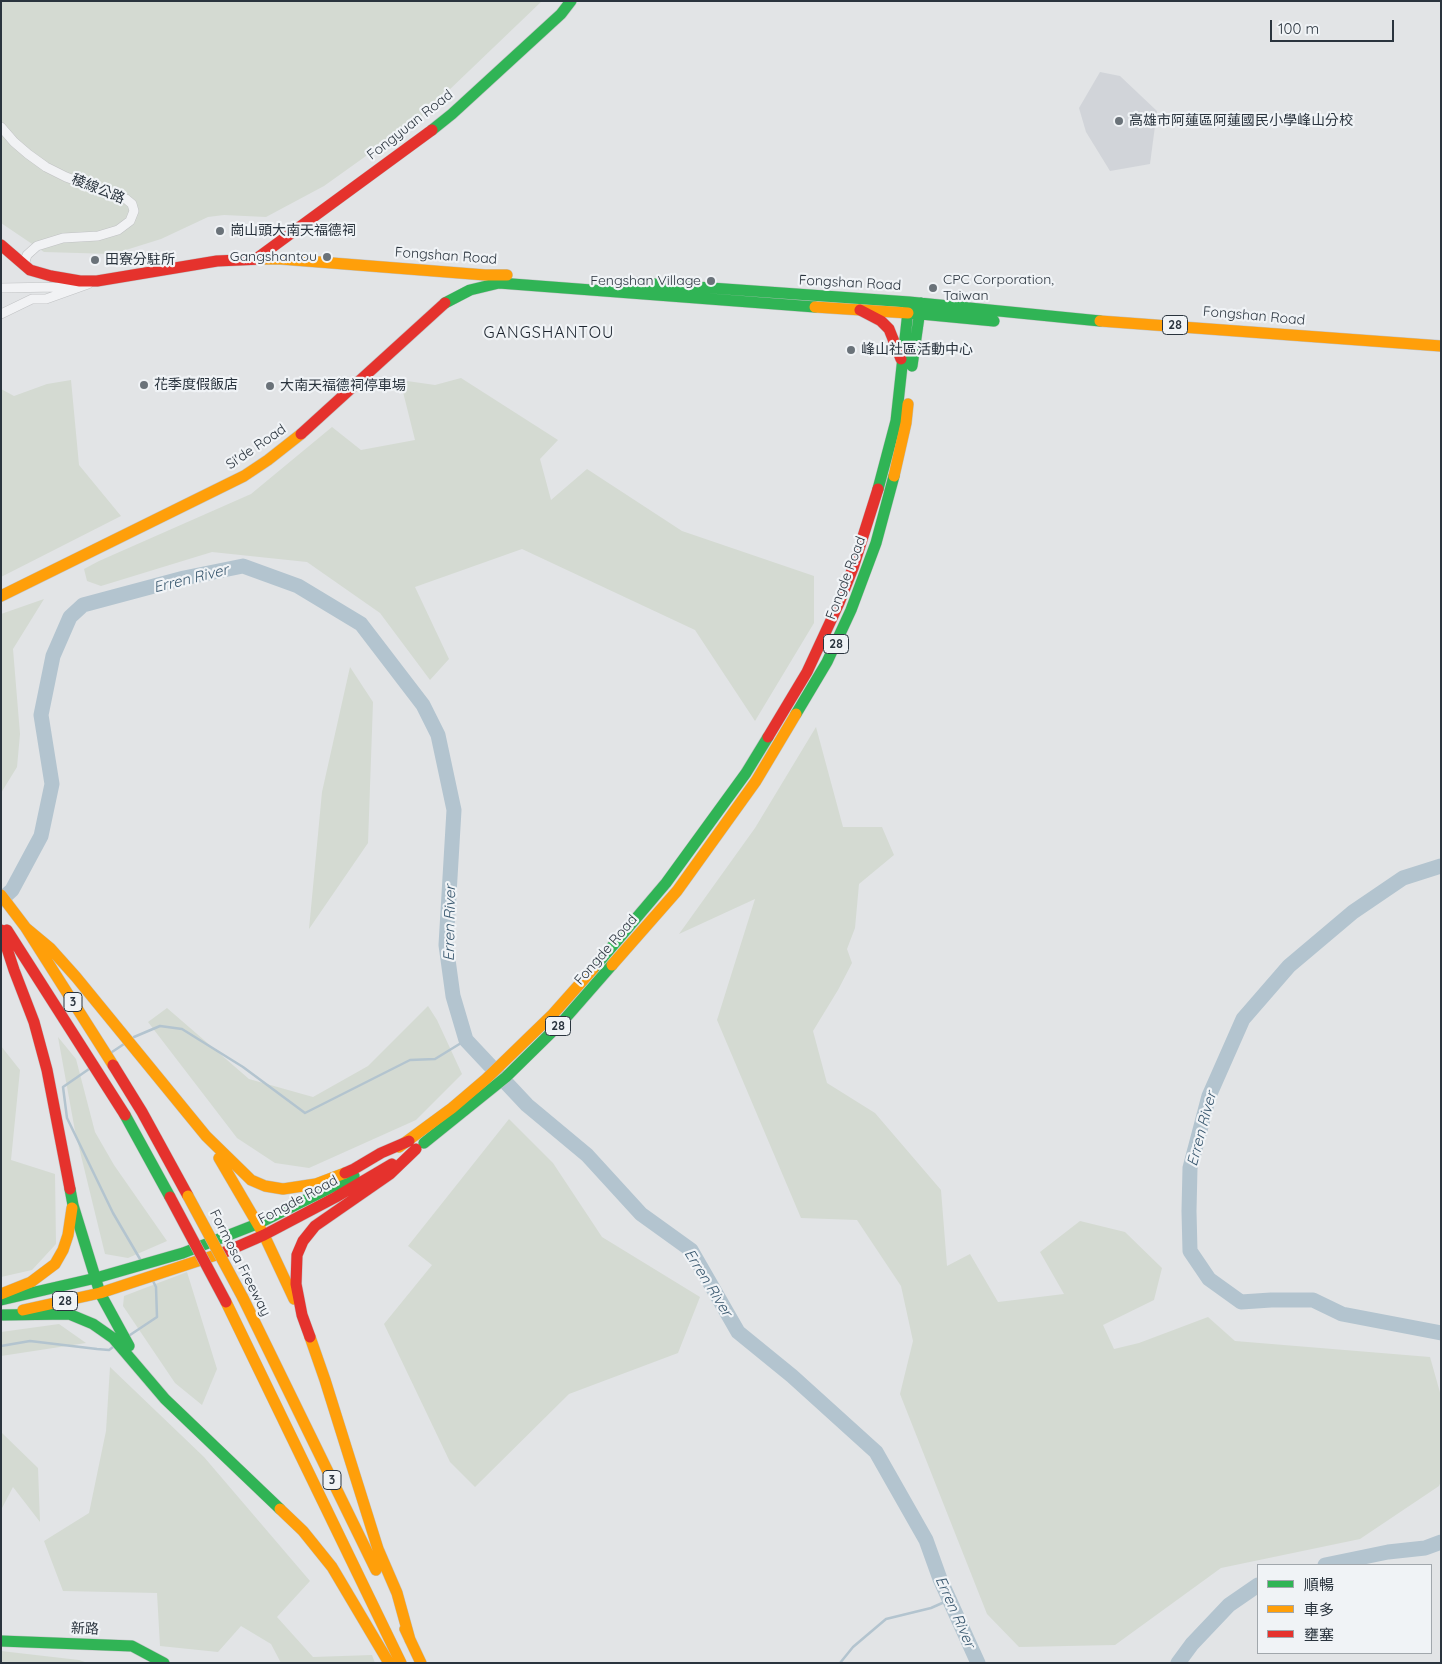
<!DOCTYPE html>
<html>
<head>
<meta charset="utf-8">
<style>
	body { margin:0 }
	#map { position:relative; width:1442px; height:1664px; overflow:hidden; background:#e2e4e6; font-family:Quicksand,"Noto Sans TC",sans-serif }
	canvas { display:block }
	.frame { position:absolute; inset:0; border:2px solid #2a343e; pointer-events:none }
	.legend { position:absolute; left:1257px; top:1564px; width:175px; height:90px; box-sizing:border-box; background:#f0f3f6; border:1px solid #a1a7ac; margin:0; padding:6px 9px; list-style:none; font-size:15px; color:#2a343e }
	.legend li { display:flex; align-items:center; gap:10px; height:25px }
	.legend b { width:25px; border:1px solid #a1a7ac }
	.scale { position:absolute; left:1270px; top:20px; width:124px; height:22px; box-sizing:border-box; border:2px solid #2a343e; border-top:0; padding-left:6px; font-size:15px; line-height:18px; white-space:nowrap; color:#2a343e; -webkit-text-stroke:4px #f0f3f6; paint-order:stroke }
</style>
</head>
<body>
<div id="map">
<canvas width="1442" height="1664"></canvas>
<div class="frame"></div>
<ul class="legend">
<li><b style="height:6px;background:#30b455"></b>順暢</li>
<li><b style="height:6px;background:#ff9f0a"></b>車多</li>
<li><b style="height:6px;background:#e5322d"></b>壅塞</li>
</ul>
<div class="scale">100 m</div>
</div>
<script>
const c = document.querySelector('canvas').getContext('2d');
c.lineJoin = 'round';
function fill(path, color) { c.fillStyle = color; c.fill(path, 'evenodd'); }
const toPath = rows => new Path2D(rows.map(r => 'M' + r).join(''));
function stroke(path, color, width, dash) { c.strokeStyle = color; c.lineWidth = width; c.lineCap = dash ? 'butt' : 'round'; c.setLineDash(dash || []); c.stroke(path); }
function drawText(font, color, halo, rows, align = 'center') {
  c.font = font + ' Quicksand,"Noto Sans TC",sans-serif'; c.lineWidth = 4.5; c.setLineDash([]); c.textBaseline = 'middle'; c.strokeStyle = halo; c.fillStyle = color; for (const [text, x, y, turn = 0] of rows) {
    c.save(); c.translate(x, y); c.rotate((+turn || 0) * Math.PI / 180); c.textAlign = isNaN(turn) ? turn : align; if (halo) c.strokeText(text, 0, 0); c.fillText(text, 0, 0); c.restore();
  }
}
const built = toPath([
	[1100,72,1120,76,1157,111,1150,164,1110,171,1086,132,1079,108]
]);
const green = toPath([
	[1,1,542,1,422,116,324,186,266,217,224,215,208,217,161,239,113,254,44,252,1,223],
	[461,378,558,440,540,459,551,500,587,469,682,531,814,576,814,623,755,721,695,630,522,549,415,587,449,659,430,680,380,613,307,562,212,552,101,586,87,581,84,569,99,561,251,494,332,427,361,450,415,440,400,380,435,385],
	[71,380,79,465,121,516,1,577,1,389,14,396,47,384],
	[44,599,13,649,20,734,17,767,1,793,1,614],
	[350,667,373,702,368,843,309,929,322,792],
	[816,727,843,827,882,827,894,855,859,884,855,928,847,949,852,963,838,990,813,1031,827,1083,875,1113,941,1190,947,1266,970,1254,998,1302,1064,1294,1040,1252,1080,1221,1125,1232,1162,1268,1154,1300,1103,1325,1114,1349,1139,1343,1208,1317,1235,1341,1430,1357,1441,1396,1441,1481,1439,1486,1360,1539,1221,1568,1115,1645,1019,1647,987,1614,900,1394,913,1341,901,1286,857,1220,801,1218,717,1020,755,899,679,934,755,828],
	[428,1006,437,1020,462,1074,416,1120,309,1168,275,1163,237,1138,148,1022,167,1008,249,1079,313,1097,368,1066],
	[58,1037,76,1059,95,1132,114,1165,167,1241,128,1258,105,1254,75,1131],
	[1,1046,20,1070,11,1160,55,1174,56,1244,32,1270,1,1277],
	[509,1119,553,1163,602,1237,700,1297,678,1353,569,1394,475,1487,450,1462,384,1324,432,1265,408,1246],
	[187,1272,217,1369,202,1405,175,1383,123,1306,124,1296],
	[59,1324,86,1343,1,1356,1,1332],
	[110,1367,204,1457,310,1581,277,1617,313,1657,372,1655,375,1663,281,1663,271,1644,241,1626,218,1652,160,1646,157,1593,63,1591,44,1541,89,1513,106,1431],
	[1,1432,38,1468,40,1522,13,1487,1,1510],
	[1,1651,79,1660,88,1663,1,1663]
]);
const stream = toPath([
	[134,1037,160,1026,182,1029,243,1067,305,1113,410,1060,435,1059,466,1040],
	[112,1052,124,1044],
	[89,1069,63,1087,67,1118,113,1213,140,1259],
	[130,1335,157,1317,156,1287,153,1281],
	[1,1346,30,1341,97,1349,109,1350,113,1347],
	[840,1663,853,1647,886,1619,931,1608,949,1600]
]);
const river = toPath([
	[1441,866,1403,878,1353,912,1289,966,1243,1019,1209,1096,1190,1168,1189,1211,1190,1251,1209,1279,1241,1302,1271,1300,1313,1300,1342,1314,1441,1333],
	[1,900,12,890,41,836,52,784,41,715,53,656,70,617,83,605,184,578,243,566,298,586,361,624,423,705,438,735,454,810,446,945,453,996,466,1040,527,1105,587,1155,641,1214,691,1250,738,1332,792,1376,876,1452,926,1540,940,1579,978,1663],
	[1325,1565,1388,1552,1425,1548,1441,1542],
	[1178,1663,1192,1644,1229,1605,1258,1585]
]);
const street = toPath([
	[1,127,14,142,28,154,46,167,66,177,126,199,132,204,134,211,130,221,118,230,98,236,63,238,37,246,27,255,24,265],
	[1,288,57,287,77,284],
	[1,314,32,299,46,299,88,284]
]);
const fast = toPath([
	[432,130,452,114,561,14,571,1],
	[626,282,909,302],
	[445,303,470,290,499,283,815,307],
	[910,313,994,321],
	[912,366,921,303],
	[878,489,896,421,909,302,1100,321],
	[796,714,827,662,851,610,876,543,894,476],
	[593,969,666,883,746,773,768,737],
	[125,1115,170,1197],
	[424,1143,506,1077,563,1021,612,965],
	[70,1189,73,1205,100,1293,129,1346],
	[1,1300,96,1278,183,1253,257,1224,354,1176],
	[3,1315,69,1314,93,1324,113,1338,165,1399,280,1509],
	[1,1641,132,1646,164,1663]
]);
const slow = toPath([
	[262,259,281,259,485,275,507,275],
	[815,307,908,313],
	[1100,321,1441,346],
	[894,476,906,423,908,404],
	[1,596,244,476,268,460,301,434],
	[1,895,26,928,113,1065],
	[26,928,50,948,76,977,206,1136,251,1180,265,1186,283,1189,316,1184,345,1173],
	[612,965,677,891,756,781,796,714],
	[399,1147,452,1108,486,1079,553,1014,593,969],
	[219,1158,264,1235,294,1299],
	[1,1294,31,1282,55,1264,63,1250,68,1235,72,1208],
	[243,1298,376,1570],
	[226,1302,401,1663],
	[23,1310,100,1293,225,1252],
	[310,1337,325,1380,378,1549,397,1593,410,1640],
	[280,1509,303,1531,332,1567,389,1663],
	[405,1629,421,1663]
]);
const jam = toPath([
	[1,245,30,270,51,276,80,281,97,281,217,261,262,259],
	[256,259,432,130],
	[860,310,881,321,889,329,901,359],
	[301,434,445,303],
	[768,737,807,672,839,603,853,568,878,489],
	[1,930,14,970,34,1022,47,1070,70,1189],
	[7,930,125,1115],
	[113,1065,142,1112,188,1196],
	[345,1173,354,1169,381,1153,409,1141],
	[225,1252,264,1235,336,1197,392,1164],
	[310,1337,302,1315,296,1284,297,1255,303,1241,315,1226,390,1174,416,1149]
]);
const slowBridge = toPath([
	[188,1196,243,1298]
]);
const jamBridge = toPath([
	[170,1197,226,1302]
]);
const markers = [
	[1119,121,5,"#6a7279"],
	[220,231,5,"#6a7279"],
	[327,257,5,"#6a7279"],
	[95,260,5,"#6a7279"],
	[711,281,5,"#6a7279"],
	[933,288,5,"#6a7279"],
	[851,350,5,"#6a7279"],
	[144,385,5,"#6a7279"],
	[270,386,5,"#6a7279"]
];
const shields = [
	[1175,325,25],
	[836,644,25],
	[73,1002,18],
	[558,1026,25],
	[65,1301,25],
	[332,1480,18]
];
const shieldNames = [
	["28",1175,325],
	["28",836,644],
	["3",73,1002],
	["28",558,1026],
	["28",65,1301],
	["3",332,1480]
];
const poiNames = [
	["高雄市阿蓮區阿蓮國民小學峰山分校",1129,121],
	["崗山頭大南天福德祠",230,231],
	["Gangshantou",317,257,"right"],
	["田寮分駐所",105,260],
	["CPC Corporation,",943,280],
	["Taiwan",943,296],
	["Fengshan Village",701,281,"right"],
	["峰山社區活動中心",861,350],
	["花季度假飯店",154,385],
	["大南天福德祠停車場",280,386]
];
const streetNames = [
	["Fongyuan Road",410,125,-38],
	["稜線公路",98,189,22],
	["Fongshan Road",446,256,4],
	["Fongshan Road",850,283,3],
	["Fongshan Road",1254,316,5],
	["Si'de Road",256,447,-34],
	["Fongde Road",846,578,-69],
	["Fongde Road",606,950,-49],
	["Fongde Road",298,1200,-28],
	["Formosa Freeway",240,1263,63],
	["新路",85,1629,2]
];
const waterNames = [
	["Erren River",191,579,-14],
	["Erren River",450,923,-89],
	["Erren River",1202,1129,-75],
	["Erren River",708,1283,58],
	["Erren River",955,1612,66]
];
const quarterNames = [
	["GANGSHANTOU",549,333]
];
fill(built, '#d1d4d9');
fill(green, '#d4dad2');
stroke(stream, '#b3c4cf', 2.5);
stroke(river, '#b3c4cf', 15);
stroke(street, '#c0c2c4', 10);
stroke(fast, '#c0c2c4', 12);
stroke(slow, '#c0c2c4', 12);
stroke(jam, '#c0c2c4', 12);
stroke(street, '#f1f2f4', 9);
stroke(fast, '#30b455', 11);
stroke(slow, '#ff9f0a', 11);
stroke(jam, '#e5322d', 11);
stroke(slowBridge, '#b4b7ba', 12, []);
stroke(jamBridge, '#b4b7ba', 12, []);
stroke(slowBridge, '#ff9f0a', 11);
stroke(jamBridge, '#e5322d', 11);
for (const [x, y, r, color] of markers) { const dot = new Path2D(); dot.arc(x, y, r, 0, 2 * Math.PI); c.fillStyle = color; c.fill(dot); stroke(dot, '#f0f3f6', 2); }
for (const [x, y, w] of shields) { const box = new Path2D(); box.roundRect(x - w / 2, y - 9.5, w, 19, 4); c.fillStyle = '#f0f3f6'; c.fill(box); stroke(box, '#2a343e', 1); }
drawText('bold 12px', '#2a343e', null, shieldNames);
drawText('14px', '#2a343e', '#f0f3f6', poiNames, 'left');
drawText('14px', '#2a343e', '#f0f3f6', streetNames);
drawText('italic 15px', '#38576e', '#f0f3f6', waterNames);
c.letterSpacing = '1px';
drawText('16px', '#1d252f', '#f0f3f6', quarterNames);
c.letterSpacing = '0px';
</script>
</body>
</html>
